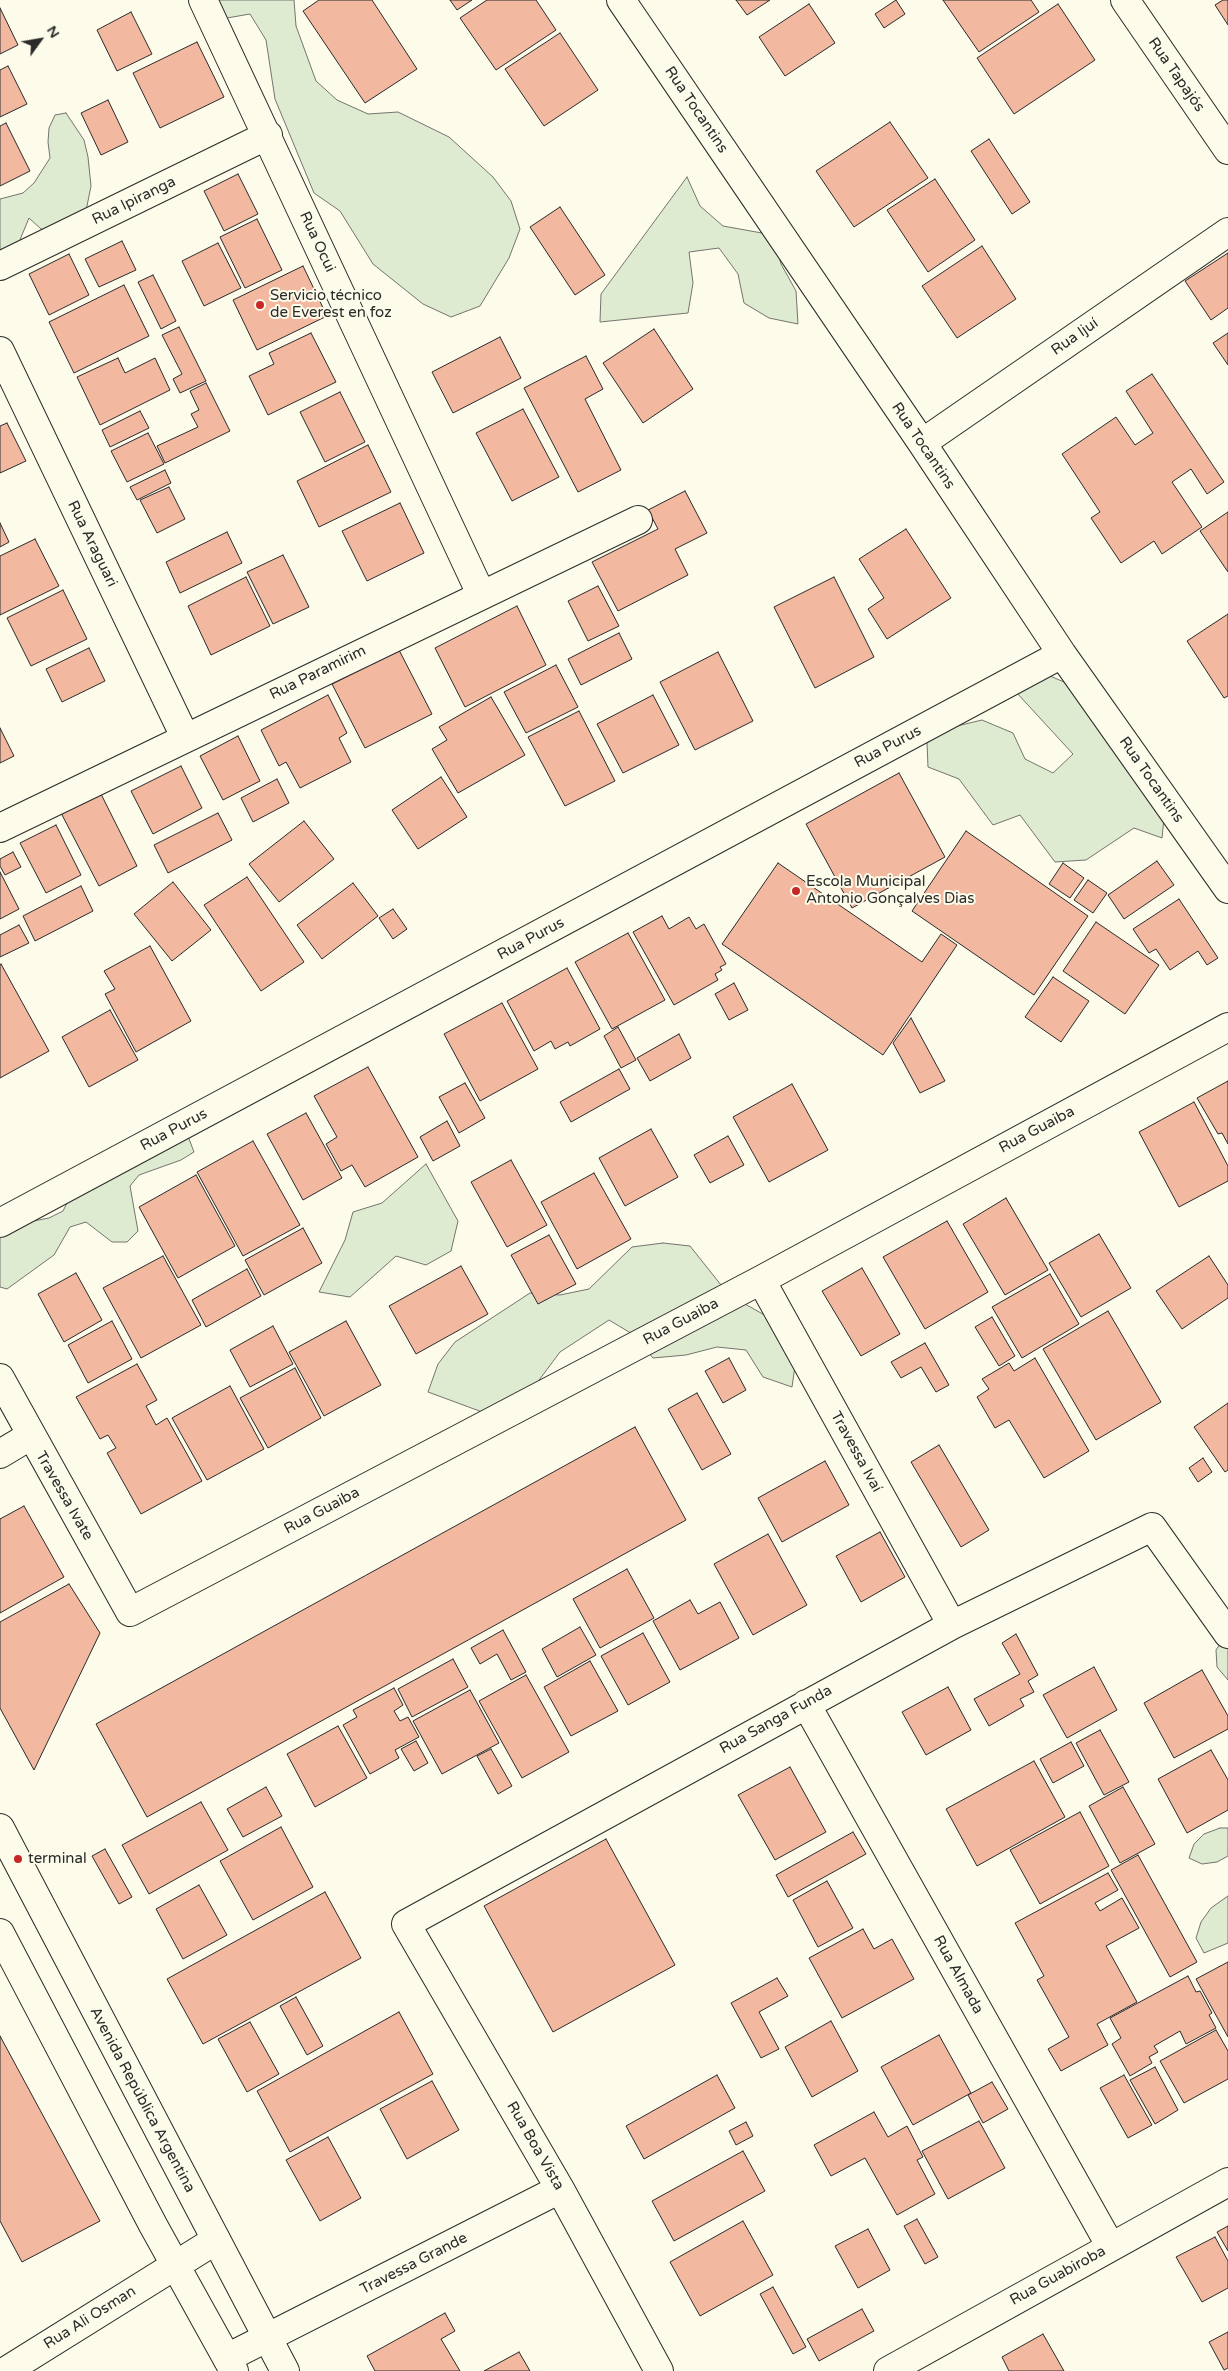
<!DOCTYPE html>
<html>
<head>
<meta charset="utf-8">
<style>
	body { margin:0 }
	#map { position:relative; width:1228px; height:2371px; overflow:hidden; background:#fdfbea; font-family:"Varela Round",sans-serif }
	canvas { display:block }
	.north { position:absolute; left:15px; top:15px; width:50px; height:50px; -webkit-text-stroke:4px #fdfbea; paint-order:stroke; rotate:58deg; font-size:14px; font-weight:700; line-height:20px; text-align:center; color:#2b2b2b }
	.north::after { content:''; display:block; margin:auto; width:18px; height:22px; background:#2b2b2b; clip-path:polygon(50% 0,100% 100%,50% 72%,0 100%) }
</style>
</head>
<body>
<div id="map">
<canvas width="1228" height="2371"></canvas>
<div class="north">N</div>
</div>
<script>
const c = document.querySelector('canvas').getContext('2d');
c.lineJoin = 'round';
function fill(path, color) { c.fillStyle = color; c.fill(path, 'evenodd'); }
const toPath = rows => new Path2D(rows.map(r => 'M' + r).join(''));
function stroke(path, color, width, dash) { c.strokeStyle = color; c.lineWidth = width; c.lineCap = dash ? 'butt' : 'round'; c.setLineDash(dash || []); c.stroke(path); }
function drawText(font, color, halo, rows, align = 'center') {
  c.font = font + ' "Varela Round",sans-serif'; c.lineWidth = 4; c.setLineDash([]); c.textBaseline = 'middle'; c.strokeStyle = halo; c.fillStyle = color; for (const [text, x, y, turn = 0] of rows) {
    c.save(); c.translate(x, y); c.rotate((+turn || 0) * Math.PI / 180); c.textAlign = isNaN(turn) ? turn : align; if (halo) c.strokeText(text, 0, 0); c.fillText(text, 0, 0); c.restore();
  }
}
const green = toPath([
	[214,0,294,0,296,26,316,81,337,100,368,114,398,112,449,137,493,177,511,201,520,229,509,258,480,306,451,317,423,304,373,264,340,211,314,193,275,99,266,40,250,14,221,19,214,0],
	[66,113,84,140,88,157,91,186,85,216,57,232,41,229,29,218,17,247,0,265,0,199,23,193,34,183,50,158,48,142,49,128,55,115,66,113],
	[687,177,700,206,723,226,773,235,781,264,796,291,798,324,769,318,744,303,738,274,719,248,689,252,693,283,688,313,600,322,601,294,687,177],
	[1036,670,1064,682,1165,808,1162,838,1134,828,1086,860,1055,862,1020,815,993,825,959,779,928,767,927,742,953,727,982,720,1013,733,1025,759,1053,773,1073,754,1016,692,1036,670],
	[186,1131,194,1152,181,1160,139,1175,130,1186,138,1231,127,1242,112,1242,86,1222,70,1227,54,1255,7,1289,0,1287,0,1236,18,1224,49,1218,63,1211,70,1197,186,1131],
	[426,1164,458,1221,451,1251,426,1265,396,1256,350,1297,319,1292,345,1240,353,1212,382,1203,426,1164],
	[663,1243,690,1246,729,1295,784,1326,797,1352,792,1387,763,1377,746,1350,717,1347,686,1355,653,1358,634,1335,609,1320,560,1352,522,1403,493,1416,428,1392,438,1364,455,1342,530,1293,560,1295,589,1289,632,1247,663,1243],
	[1224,1638,1228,1640,1228,1680,1217,1667,1216,1650,1224,1638],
	[1220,1828,1228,1828,1228,1856,1217,1862,1202,1864,1189,1858,1194,1844,1204,1834,1220,1828],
	[1228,1896,1228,1943,1204,1953,1196,1938,1201,1922,1211,1908,1228,1896]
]);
const building = toPath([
	[319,0,372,0,417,69,365,103,303,11,319,0],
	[450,0,472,0,457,10,450,0],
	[487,0,536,0,556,30,496,70,460,18,487,0],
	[736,0,770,0,747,15,736,0],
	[896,0,905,14,884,28,875,14,896,0],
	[943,0,1031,0,1039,12,979,52,943,0],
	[1223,0,1228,0,1228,25,1215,5,1223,0],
	[809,4,835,43,785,76,759,37,809,4],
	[1058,4,1095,60,1014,114,977,58,1058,4],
	[0,8,18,45,0,54,0,8],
	[131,12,152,54,117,71,97,30,131,12],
	[560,33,598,90,544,126,505,69,560,33],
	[197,42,224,97,160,128,133,73,197,42],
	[8,66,27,104,0,117,0,70,8,66],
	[108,100,128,142,101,155,81,113,108,100],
	[890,122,928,178,854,227,816,171,890,122],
	[6,123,30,171,0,186,0,126,6,123],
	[989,139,1030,202,1012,214,971,151,989,139],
	[238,174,258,214,224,231,204,191,238,174],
	[935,179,975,240,928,272,887,210,935,179],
	[560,207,605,275,575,295,530,227,560,207],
	[257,219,282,270,245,288,220,237,257,219],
	[122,241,136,270,99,287,85,259,122,241],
	[218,243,241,288,204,306,182,261,218,243],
	[982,246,1016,299,957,338,922,286,982,246],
	[1228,253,1228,308,1211,320,1185,281,1228,253],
	[69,254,89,295,49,315,29,274,69,254],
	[303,266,327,316,257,350,233,300,303,266],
	[153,275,176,321,161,329,138,282,153,275],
	[124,285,149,336,74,373,49,322,124,285],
	[179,327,206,381,180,393,173,379,182,374,162,335,179,327],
	[654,329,693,389,643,423,603,363,654,329],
	[311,333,336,382,268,415,249,376,274,364,269,353,311,333],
	[1228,333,1228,365,1213,343,1228,333],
	[500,337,521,378,453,413,432,372,500,337],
	[586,356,603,389,585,399,621,470,578,492,524,388,586,356],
	[118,358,125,373,155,358,170,390,100,425,77,377,118,358],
	[1152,374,1224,482,1207,494,1191,469,1172,482,1202,527,1162,554,1154,541,1121,563,1091,518,1100,512,1062,454,1116,417,1135,445,1153,433,1126,391,1152,374],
	[206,383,230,431,165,463,157,446,198,427,191,414,199,410,190,391,206,383],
	[340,392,365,442,325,462,300,412,340,392],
	[523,409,559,477,512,501,476,433,523,409],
	[140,411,149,428,110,447,102,430,140,411],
	[7,423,26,461,0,473,0,426,7,423],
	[148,433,164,464,127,482,111,451,148,433],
	[368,445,391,492,319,527,297,481,368,445],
	[165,470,171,483,137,500,130,487,165,470],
	[169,487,185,519,157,533,140,500,169,487],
	[685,491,707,533,675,549,688,575,618,611,592,562,658,529,648,510,685,491],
	[400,503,424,553,367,581,342,531,400,503],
	[1228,512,1228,572,1200,531,1228,512],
	[0,523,9,542,0,547,0,523],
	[906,529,951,598,887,639,868,609,884,598,859,559,906,529],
	[227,532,242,563,180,593,166,562,227,532],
	[35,539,59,586,0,615,0,556,35,539],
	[283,555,309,607,273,624,247,572,283,555],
	[246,577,270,626,211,655,188,606,246,577],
	[834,577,874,657,815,688,774,607,834,577],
	[598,586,619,626,588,641,568,601,598,586],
	[63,590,87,639,31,666,7,618,63,590],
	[517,606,546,665,465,707,435,648,517,606],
	[1228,614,1228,696,1224,698,1187,641,1228,614],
	[619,633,632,659,581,685,568,659,619,633],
	[89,648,105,681,62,702,46,669,89,648],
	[399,650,432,714,365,748,332,684,399,650],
	[718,652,753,721,695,750,660,682,718,652],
	[556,665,578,707,526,733,504,692,556,665],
	[328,695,347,733,339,738,351,762,300,788,286,762,279,766,261,730,328,695],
	[653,695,679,745,623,773,597,724,653,695],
	[491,697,525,755,458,793,432,749,447,740,439,727,491,697],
	[579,711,615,781,565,806,528,737,579,711],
	[0,728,14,756,0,763,0,728],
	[238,736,260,781,223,800,200,756,238,736],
	[181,766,202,808,153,834,131,791,181,766],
	[899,773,945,857,852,908,806,824,899,773],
	[441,777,467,817,418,849,392,810,441,777],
	[277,779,289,803,253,822,241,798,277,779],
	[99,790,137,866,99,886,60,811,99,790],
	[218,813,232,840,168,873,154,845,218,813],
	[304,821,334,859,279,902,249,864,304,821],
	[56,825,81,875,46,893,20,843,56,825],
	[966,831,1088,916,1034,995,912,911,966,831],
	[13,852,21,867,5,875,0,866,0,859,13,852],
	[1157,861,1174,885,1124,919,1108,895,1157,861],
	[778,863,922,962,941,934,957,945,883,1055,722,944,778,863],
	[1063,863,1084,878,1070,898,1049,884,1063,863],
	[0,872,19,909,0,919,0,872],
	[247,877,304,962,261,991,204,905,247,877],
	[1088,880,1107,893,1093,913,1074,900,1088,880],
	[173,882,211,930,172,961,134,914,173,882],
	[353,883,378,916,322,959,297,925,353,883],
	[81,886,93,911,35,941,23,916,81,886],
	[1179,899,1218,958,1207,965,1198,951,1170,970,1156,949,1149,953,1133,929,1179,899],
	[393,909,407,929,393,939,379,918,393,909],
	[662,916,669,929,689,917,696,929,704,924,726,964,720,967,722,970,715,974,718,980,674,1005,633,932,662,916],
	[1096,922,1159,965,1125,1014,1063,971,1096,922],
	[19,925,29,943,0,957,0,935,19,925],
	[628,933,665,1000,612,1029,575,962,628,933],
	[150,946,191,1021,136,1052,105,994,115,989,104,971,150,946],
	[1,964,49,1051,0,1078,0,965,1,964],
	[567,968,600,1029,570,1046,568,1042,555,1049,551,1041,534,1051,507,1001,567,968],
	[1053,977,1089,1001,1061,1042,1025,1017,1053,977],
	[734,983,748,1010,729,1020,715,994,734,983],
	[502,1003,538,1069,480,1101,444,1034,502,1003],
	[110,1010,138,1060,89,1087,62,1037,110,1010],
	[911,1018,945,1081,920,1093,893,1043,911,1018],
	[618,1027,636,1060,621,1068,604,1036,618,1027],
	[679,1034,691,1058,650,1081,637,1058,679,1034],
	[368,1067,418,1157,365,1187,352,1165,341,1171,326,1144,337,1137,314,1096,368,1067],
	[619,1069,630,1089,571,1122,560,1102,619,1069],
	[1228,1081,1228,1144,1222,1133,1218,1134,1197,1098,1228,1081],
	[465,1083,485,1118,459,1133,439,1097,465,1083],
	[792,1084,828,1150,769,1182,733,1117,792,1084],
	[1194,1102,1228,1166,1228,1181,1179,1207,1139,1132,1194,1102],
	[306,1113,342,1178,303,1200,267,1134,306,1113],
	[447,1121,460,1146,433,1161,420,1137,447,1121],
	[651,1129,678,1177,625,1206,599,1158,651,1129],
	[728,1136,744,1165,710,1183,694,1155,728,1136],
	[253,1141,300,1225,243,1256,197,1172,253,1141],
	[511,1160,547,1225,507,1247,471,1182,511,1160],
	[594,1173,631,1239,577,1269,541,1202,594,1173],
	[196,1175,235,1246,178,1278,139,1207,196,1175],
	[1006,1198,1048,1270,1005,1295,963,1224,1006,1198],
	[947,1221,988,1292,925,1329,883,1257,947,1221],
	[303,1228,322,1263,264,1295,245,1260,303,1228],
	[1099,1234,1131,1288,1081,1317,1049,1263,1099,1234],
	[549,1235,576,1284,538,1304,511,1255,549,1235],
	[163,1256,201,1325,141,1358,103,1288,163,1256],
	[1209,1256,1228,1285,1228,1298,1182,1329,1156,1291,1209,1256],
	[461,1266,488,1314,416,1354,389,1306,461,1266],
	[862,1268,900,1334,861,1356,822,1291,862,1268],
	[247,1269,261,1296,206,1327,192,1300,247,1269],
	[76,1273,102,1320,64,1342,38,1294,76,1273],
	[1050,1274,1079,1324,1022,1358,992,1307,1050,1274],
	[1108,1311,1161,1402,1096,1440,1043,1349,1108,1311],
	[992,1317,1015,1356,999,1366,975,1327,992,1317],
	[112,1321,132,1359,88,1383,68,1345,112,1321],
	[346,1321,381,1385,324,1416,289,1352,346,1321],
	[273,1326,293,1364,250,1387,230,1350,273,1326],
	[925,1343,949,1385,936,1392,921,1367,901,1378,891,1362,925,1343],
	[729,1358,746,1390,723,1403,705,1371,729,1358],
	[1035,1358,1089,1451,1044,1478,1009,1420,995,1428,977,1397,989,1389,982,1379,1009,1363,1014,1371,1035,1358],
	[137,1364,157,1400,146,1406,156,1425,167,1418,202,1481,141,1514,107,1453,116,1448,108,1435,100,1439,76,1397,137,1364],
	[295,1368,321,1418,268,1448,240,1398,295,1368],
	[230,1386,264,1449,207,1480,172,1418,230,1386],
	[697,1393,731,1454,702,1470,668,1409,697,1393],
	[1228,1403,1228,1470,1225,1472,1194,1427,1228,1403],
	[635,1427,686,1520,147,1817,96,1724,635,1427],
	[939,1445,989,1530,961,1547,911,1462,939,1445],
	[1203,1458,1212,1472,1198,1482,1189,1468,1203,1458],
	[825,1461,849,1505,782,1542,758,1498,825,1461],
	[24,1506,64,1577,0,1613,0,1519,24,1506],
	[880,1532,905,1577,861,1602,836,1556,880,1532],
	[768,1534,807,1605,753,1635,714,1564,768,1534],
	[627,1569,654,1618,600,1648,573,1599,627,1569],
	[69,1584,100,1633,34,1770,0,1708,0,1622,69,1584],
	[690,1600,698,1614,720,1602,739,1638,680,1670,653,1621,690,1600],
	[580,1627,596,1655,557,1677,542,1649,580,1627],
	[503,1630,526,1672,511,1680,497,1654,480,1664,471,1648,503,1630],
	[643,1633,670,1682,628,1705,601,1656,643,1633],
	[1016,1634,1038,1675,1028,1681,1034,1692,1020,1699,1024,1706,989,1726,974,1699,1020,1674,1002,1643,1016,1634],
	[453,1659,468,1687,412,1717,398,1689,453,1659],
	[590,1661,618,1711,571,1736,544,1687,590,1661],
	[1094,1667,1117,1710,1067,1738,1043,1695,1094,1667],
	[1202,1670,1228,1716,1228,1729,1174,1758,1144,1703,1202,1670],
	[526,1675,569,1752,522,1778,479,1701,526,1675],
	[948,1687,971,1730,926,1755,902,1712,948,1687],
	[394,1688,403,1705,394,1711,400,1721,408,1717,419,1737,395,1750,399,1758,370,1774,343,1725,357,1717,353,1710,394,1688],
	[470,1690,499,1743,442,1774,413,1721,470,1690],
	[338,1726,367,1778,315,1807,287,1754,338,1726],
	[1100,1730,1129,1782,1104,1795,1076,1743,1100,1730],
	[416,1741,428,1763,414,1771,401,1749,416,1741],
	[1071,1742,1084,1766,1053,1783,1040,1759,1071,1742],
	[491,1749,512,1786,498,1794,477,1756,491,1749],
	[1211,1750,1228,1780,1228,1810,1187,1833,1158,1779,1211,1750],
	[1034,1761,1065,1817,977,1866,946,1809,1034,1761],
	[790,1767,826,1832,775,1860,738,1795,790,1767],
	[266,1787,282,1816,243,1837,227,1809,266,1787],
	[1123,1787,1155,1844,1120,1863,1089,1806,1123,1787],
	[201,1802,228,1850,149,1894,122,1845,201,1802],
	[1080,1812,1109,1866,1040,1904,1010,1850,1080,1812],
	[281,1827,313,1887,253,1920,220,1861,281,1827],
	[853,1832,866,1854,788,1897,776,1875,853,1832],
	[606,1839,675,1965,553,2032,484,1906,606,1839],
	[105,1849,132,1897,119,1904,92,1856,105,1849],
	[1138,1855,1197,1962,1170,1977,1111,1870,1138,1855],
	[1108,1873,1118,1890,1095,1903,1100,1911,1122,1898,1139,1928,1106,1946,1137,2002,1097,2024,1108,2045,1061,2071,1048,2049,1069,2037,1037,1980,1044,1976,1015,1923,1108,1873],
	[827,1881,853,1928,818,1947,793,1900,827,1881],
	[199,1885,227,1935,183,1959,156,1909,199,1885],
	[325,1892,361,1958,203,2044,167,1979,325,1892],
	[863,1929,874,1949,892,1939,914,1979,842,2018,809,1958,863,1929],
	[1228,1962,1228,2037,1196,1979,1228,1962],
	[1188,1976,1196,1992,1200,1991,1212,2013,1209,2015,1216,2028,1186,2044,1180,2031,1154,2046,1158,2052,1149,2057,1152,2063,1130,2076,1112,2044,1121,2038,1110,2018,1188,1976],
	[777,1978,788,1996,759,2012,779,2049,761,2058,731,2003,777,1978],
	[296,1997,323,2046,307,2055,280,2006,296,1997],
	[399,2012,433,2074,290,2152,257,2091,399,2012],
	[831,2021,858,2071,812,2097,785,2047,831,2021],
	[250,2022,279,2074,247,2092,218,2039,250,2022],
	[1216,2030,1228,2051,1228,2079,1184,2103,1160,2061,1216,2030],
	[939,2035,971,2093,913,2125,881,2067,939,2035],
	[0,2036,100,2221,22,2262,0,2221,0,2036],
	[1155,2067,1178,2110,1155,2124,1130,2080,1155,2067],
	[717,2075,735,2108,644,2159,626,2126,717,2075],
	[1124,2075,1152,2125,1128,2138,1100,2088,1124,2075],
	[432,2081,459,2130,407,2159,380,2109,432,2081],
	[992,2082,1008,2109,983,2123,968,2095,992,2082],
	[874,2112,888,2137,907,2126,923,2157,917,2160,935,2194,897,2215,865,2158,831,2176,814,2145,874,2112],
	[979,2121,1005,2168,948,2199,922,2151,979,2121],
	[746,2122,753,2136,736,2145,729,2131,746,2122],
	[328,2137,361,2198,320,2221,286,2160,328,2137],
	[743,2151,765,2191,674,2241,652,2201,743,2151],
	[917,2219,938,2257,925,2264,904,2226,917,2219],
	[743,2221,773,2275,700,2316,670,2262,743,2221],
	[1228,2226,1228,2251,1217,2232,1228,2226],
	[868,2229,890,2270,858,2288,835,2246,868,2229],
	[1215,2237,1228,2261,1228,2288,1202,2302,1176,2257,1215,2237],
	[773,2287,806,2347,793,2354,760,2294,773,2287],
	[862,2309,874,2331,819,2361,807,2339,862,2309],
	[445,2313,455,2331,441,2339,460,2371,375,2371,367,2356,445,2313],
	[1228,2332,1228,2368,1224,2370,1209,2342,1228,2332],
	[1043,2334,1064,2371,1009,2371,1002,2357,1043,2334],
	[519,2352,530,2371,484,2371,519,2352]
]);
const street = toPath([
	[203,0,481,594],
	[621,0,922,443,1062,654,1228,889],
	[1125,0,1228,150],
	[0,266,268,135],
	[0,351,185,737],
	[922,443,1228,232],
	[0,828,638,520],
	[0,1223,1062,654],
	[761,1280,952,1625],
	[0,1378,130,1612,761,1280,1228,1027],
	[0,1454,30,1436],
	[806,1704,1111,2247],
	[227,2358,560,2189],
	[6,2371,216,2240],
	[659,2371,560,2189,406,1924,952,1625,1152,1527,1228,1634],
	[888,2371,1228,2182]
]);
const secondary = toPath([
	[0,1828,285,2371],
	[0,1933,153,2225,234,2371]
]);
const markers = [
	[260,305,5,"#c62828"],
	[796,891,5,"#c62828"],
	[18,1859,5,"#c62828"]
];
const streetNames = [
	["Rua Tapajós",1176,75,55],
	["Rua Tocantins",696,110,56],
	["Rua Ipiranga",134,201,-26],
	["Rua Ocui",317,242,65],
	["Rua Ijuí",1075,337,-35],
	["Rua Tocantins",923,446,56],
	["Rua Araguari",92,544,64],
	["Rua Paramirim",318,673,-26],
	["Rua Purus",888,747,-28],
	["Rua Tocantins",1151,780,55],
	["Rua Purus",531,939,-28],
	["Rua Purus",174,1130,-28],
	["Rua Guaiba",1037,1130,-28],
	["Rua Guaiba",681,1322,-28],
	["Travessa Ivaí",856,1452,61],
	["Travessa Ivate",64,1496,60],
	["Rua Guaiba",322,1511,-28],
	["Rua Sanga Funda",776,1720,-29],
	["Rua Almada",958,1975,61],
	["Avenida República Argentina",142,2100,62],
	["Rua Boa Vista",535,2146,60],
	["Travessa Grande",414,2264,-27],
	["Rua Guabiroba",1058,2276,-29],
	["Rua Ali Osman",90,2318,-32]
];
const poiNames = [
	["Servicio técnico",270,296],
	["de Everest en foz",270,313],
	["Escola Municipal",806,882],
	["Antonio Gonçalves Dias",806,899],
	["terminal",28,1859]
];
fill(green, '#deebd1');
stroke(green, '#74746e', 1);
fill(building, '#f2b8a0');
stroke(building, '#2b2b2b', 1);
stroke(street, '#2b2b2b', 30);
stroke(secondary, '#2b2b2b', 30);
stroke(street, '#fdfbea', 28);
stroke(secondary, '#fdfbea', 28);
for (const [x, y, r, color] of markers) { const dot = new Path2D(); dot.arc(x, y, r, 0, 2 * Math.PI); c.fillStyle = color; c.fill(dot); stroke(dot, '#fdfbea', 2); }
drawText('15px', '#2b2b2b', '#fdfbea', streetNames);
drawText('15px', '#2b2b2b', '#fdfbea', poiNames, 'left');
</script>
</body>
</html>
